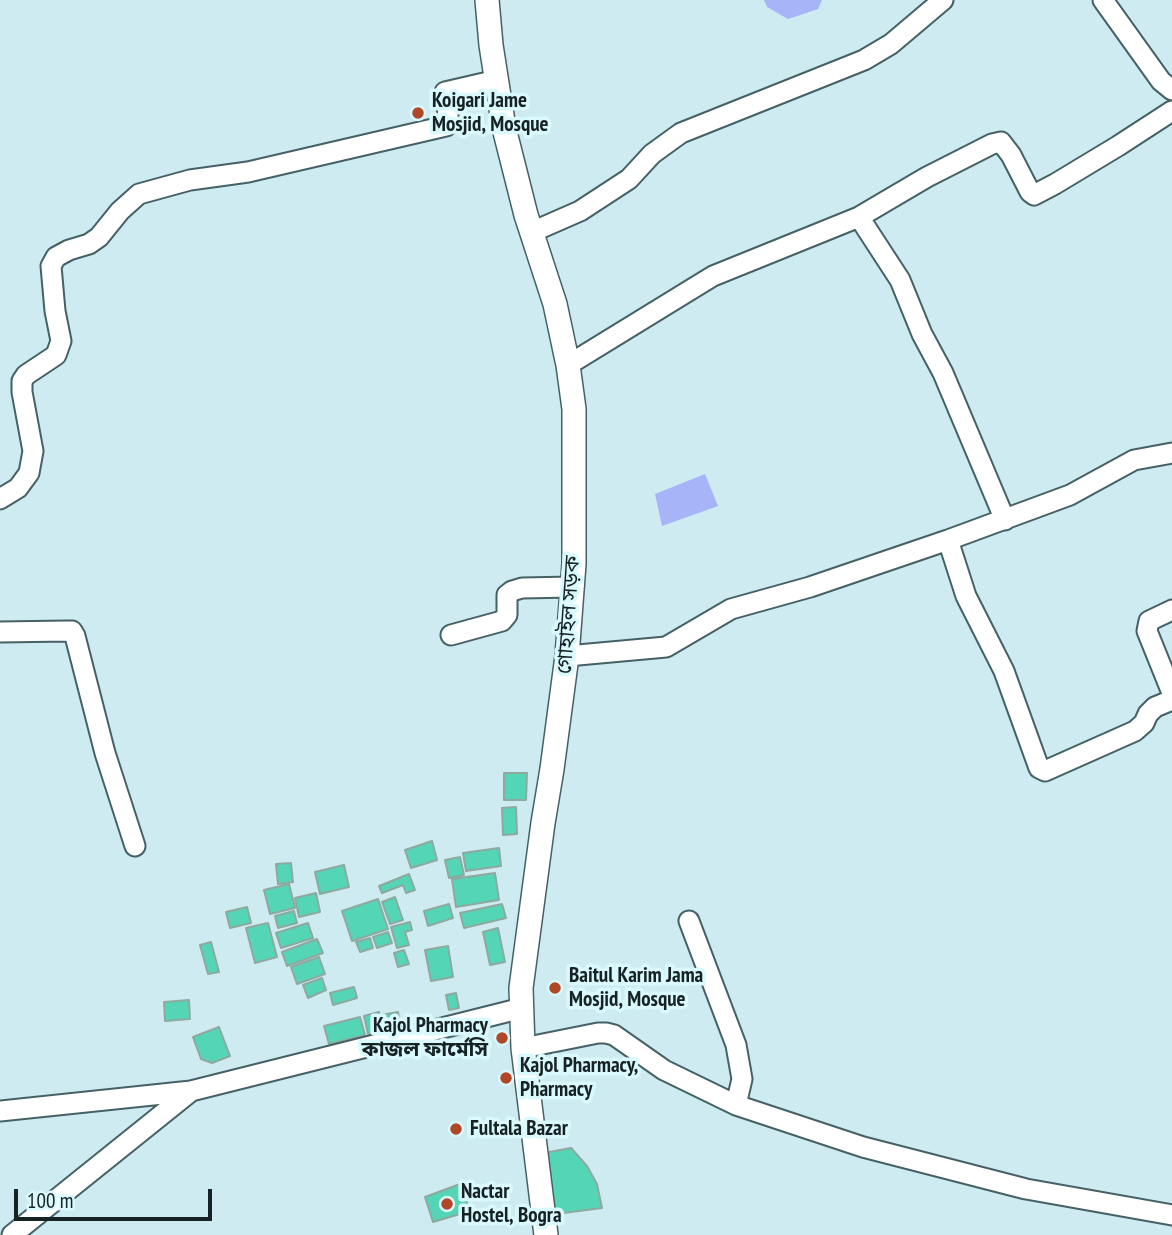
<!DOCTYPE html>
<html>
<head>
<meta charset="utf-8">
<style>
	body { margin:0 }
	#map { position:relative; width:1172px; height:1235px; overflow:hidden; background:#cdebf0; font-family:"PT Sans Narrow",sans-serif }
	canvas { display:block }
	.scale { position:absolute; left:14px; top:1189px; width:198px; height:32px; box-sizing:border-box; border:4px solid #172224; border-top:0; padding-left:9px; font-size:21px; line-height:24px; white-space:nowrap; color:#172224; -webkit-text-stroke:5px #daf9fd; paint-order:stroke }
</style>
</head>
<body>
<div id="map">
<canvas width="1172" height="1235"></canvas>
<div class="scale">100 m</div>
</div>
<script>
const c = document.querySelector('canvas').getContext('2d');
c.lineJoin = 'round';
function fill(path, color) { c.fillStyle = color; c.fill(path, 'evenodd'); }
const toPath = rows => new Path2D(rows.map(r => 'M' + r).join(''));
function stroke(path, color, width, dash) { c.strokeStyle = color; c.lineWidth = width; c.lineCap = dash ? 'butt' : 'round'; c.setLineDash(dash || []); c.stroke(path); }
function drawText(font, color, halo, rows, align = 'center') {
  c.font = font + ' "PT Sans Narrow","Noto Sans Bengali",sans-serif'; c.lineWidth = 7; c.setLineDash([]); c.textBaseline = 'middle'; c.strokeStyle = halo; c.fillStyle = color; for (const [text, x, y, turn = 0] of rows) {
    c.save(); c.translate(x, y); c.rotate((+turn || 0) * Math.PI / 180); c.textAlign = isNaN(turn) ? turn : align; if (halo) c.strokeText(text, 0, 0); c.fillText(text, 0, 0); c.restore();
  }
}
const water = toPath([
	[764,0,822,0,818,9,788,19,767,7],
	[705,474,718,506,662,526,655,494]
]);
const building = toPath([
	[504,773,527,773,526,800,504,800,504,773],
	[516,807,517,834,503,835,502,808,516,807],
	[432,841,437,860,411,868,405,850,432,841],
	[499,848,501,866,466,871,463,853,499,848],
	[460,857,464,875,449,878,445,860,460,857],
	[291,863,293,882,278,884,276,864,291,863],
	[344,865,349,887,320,894,315,872,344,865],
	[495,873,499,900,456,907,452,879,495,873],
	[409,874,415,890,406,893,403,885,382,893,379,886,409,874],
	[289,884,295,908,270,914,264,890,289,884],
	[316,893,320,912,299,917,295,898,316,893],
	[395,897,403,920,390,924,382,902,395,897],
	[378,899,388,929,352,941,342,911,378,899],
	[449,904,453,918,428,926,424,911,449,904],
	[502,904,506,918,464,928,460,913,502,904],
	[247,907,251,923,230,928,226,912,247,907],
	[294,911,297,923,278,928,275,916,294,911],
	[410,922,412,930,405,932,409,945,397,948,391,927,410,922],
	[268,923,277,957,255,963,246,928,268,923],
	[308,923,313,938,281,948,276,933,308,923],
	[498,928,505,962,490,965,483,932,498,928],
	[388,932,392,943,377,948,373,937,388,932],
	[370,938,373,948,360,952,356,942,370,938],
	[317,939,323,953,287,966,282,952,317,939],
	[211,942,219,972,208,974,200,945,211,942],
	[448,946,453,977,431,981,425,950,448,946],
	[404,950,409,964,398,967,394,953,404,950],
	[319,957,325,974,297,984,291,967,319,957],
	[322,978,326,990,308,998,303,985,322,978],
	[354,987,357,998,333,1005,330,993,354,987],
	[456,993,459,1008,449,1010,446,995,456,993],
	[189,1000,190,1019,165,1021,164,1002,189,1000],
	[379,1012,381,1019,376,1023,378,1032,368,1034,364,1016,379,1012],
	[398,1012,400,1026,383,1029,381,1015,398,1012],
	[360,1017,365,1035,329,1044,324,1026,360,1017],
	[219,1027,230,1056,212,1063,201,1059,193,1037,219,1027],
	[571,1148,587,1166,597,1184,602,1208,548,1215,544,1153,571,1148],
	[460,1184,470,1211,433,1222,425,1197,460,1184]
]);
const minor = toPath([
	[1103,0,1161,81,1172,90],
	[859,217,900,280,922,334,943,373,1005,520],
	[532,232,580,211,629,179,652,154,681,133,864,60,891,44,943,0],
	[568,365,713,276,859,217,927,177,992,144,1001,142,1011,155,1030,192,1034,195,1055,184,1118,146,1172,111],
	[0,499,18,488,29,473,33,451,22,392,22,381,26,375,56,355,61,341,55,311,51,266,56,257,69,250,89,244,99,237,120,211,139,194,190,180,248,172,446,126,448,123,448,115,445,92,497,80],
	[948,540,966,596,1004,671,1039,768,1045,771,1135,731,1144,723,1148,714,1155,707,1172,700],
	[1172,610,1149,621,1147,631,1172,693],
	[0,632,67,631,72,631,75,636,105,753,135,846],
	[451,635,502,621,507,615,507,595,512,591,522,588,572,587],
	[567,656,666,647,731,609,810,587,948,540,1070,495,1134,460,1172,453],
	[689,921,736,1045,742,1079,736,1105],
	[523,1048,598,1033,606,1033,614,1035,664,1070,736,1105,863,1147,1026,1189,1172,1215],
	[0,1111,191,1091,522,1008],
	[12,1235,190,1092]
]);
const major = toPath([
	[487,0,491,45,504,128,526,215,555,304,568,365,574,409,574,564,567,656,552,769,543,823,521,988,523,1048,546,1235]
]);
const markers = [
	[418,113,7,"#b04827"],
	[555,988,7,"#b04827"],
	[502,1038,7,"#b04827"],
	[506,1078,7,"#b04827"],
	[456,1129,7,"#b04827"],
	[447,1204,7,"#b04827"]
];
const poiNames = [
	["Koigari Jame",432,101],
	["Mosjid, Mosque",432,125],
	["Baitul Karim Jama",569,976],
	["Mosjid, Mosque",569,1000],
	["Kajol Pharmacy",488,1026,"right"],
	["কাজল ফার্মেসি",488,1050,"right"],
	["Kajol Pharmacy,",520,1066],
	["Pharmacy",520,1090],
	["Fultala Bazar",470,1129],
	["Nactar",461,1192],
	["Hostel, Bogra",461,1216]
];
const streetNames = [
	["গোহাইল সড়ক",569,615,-86]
];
fill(water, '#a8b4f8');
fill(building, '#54d5b5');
stroke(building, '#8ea9a0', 2);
stroke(minor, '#466165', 23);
stroke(major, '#466165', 26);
stroke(minor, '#fff', 19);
stroke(major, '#fff', 23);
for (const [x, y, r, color] of markers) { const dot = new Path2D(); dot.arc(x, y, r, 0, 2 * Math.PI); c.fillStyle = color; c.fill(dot); stroke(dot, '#daf9fd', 2.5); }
drawText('bold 21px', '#172224', '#daf9fd', poiNames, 'left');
drawText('21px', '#172224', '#daf9fd', streetNames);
</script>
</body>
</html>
